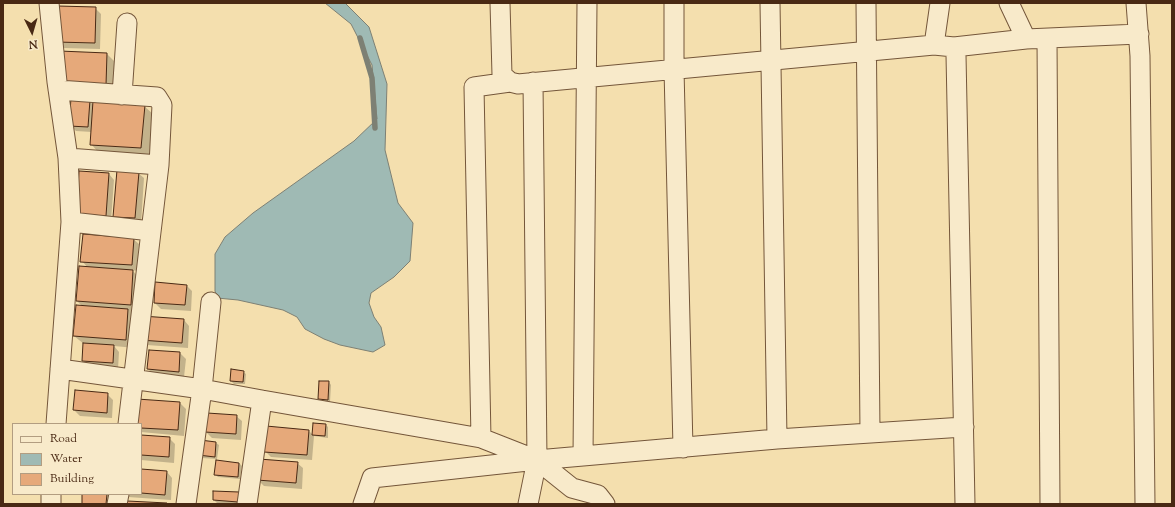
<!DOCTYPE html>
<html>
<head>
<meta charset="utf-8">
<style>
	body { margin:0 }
	#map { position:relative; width:1175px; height:507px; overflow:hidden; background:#f4dfae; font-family:"Sorts Mill Goudy",serif }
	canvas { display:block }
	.frame { position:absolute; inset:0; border:4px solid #492914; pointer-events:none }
	.legend { position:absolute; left:12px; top:423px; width:130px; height:72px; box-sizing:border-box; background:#f8eaca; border:1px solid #b29d81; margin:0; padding:5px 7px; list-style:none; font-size:12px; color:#492914 }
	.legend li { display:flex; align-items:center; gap:8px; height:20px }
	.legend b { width:20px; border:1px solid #b29d81 }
	.north { position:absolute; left:12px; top:12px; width:40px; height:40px; -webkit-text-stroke:3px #f8eaca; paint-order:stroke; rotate:175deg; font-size:11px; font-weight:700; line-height:16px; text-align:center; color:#492914 }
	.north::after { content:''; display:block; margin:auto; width:14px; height:18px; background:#492914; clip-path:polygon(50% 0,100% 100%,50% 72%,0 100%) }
</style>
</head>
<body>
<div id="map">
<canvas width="1175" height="507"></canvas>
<div class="frame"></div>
<ul class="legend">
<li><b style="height:5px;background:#f8eaca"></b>Road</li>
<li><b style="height:11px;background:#9fbab4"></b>Water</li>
<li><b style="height:11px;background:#e6a97a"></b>Building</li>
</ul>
<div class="north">N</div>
</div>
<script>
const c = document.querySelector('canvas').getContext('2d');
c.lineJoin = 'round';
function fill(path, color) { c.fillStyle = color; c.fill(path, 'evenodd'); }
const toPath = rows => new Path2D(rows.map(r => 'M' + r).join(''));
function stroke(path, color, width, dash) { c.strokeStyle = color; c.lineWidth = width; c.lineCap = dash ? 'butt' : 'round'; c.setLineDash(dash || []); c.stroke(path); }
const water = toPath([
	[325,3,345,3,369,27,387,84,385,150,398,203,413,223,410,261,394,277,371,293,369,303,374,317,381,327,385,345,373,352,340,345,324,339,305,329,297,317,283,310,238,300,217,298,215,291,215,254,225,237,253,213,354,141,377,119,372,65,351,24,325,3]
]);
const shadow = toPath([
	[58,7,95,8,101,14,100,49,63,48],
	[107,54,115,62,114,93,68,91],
	[89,101,94,105,144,106,153,114,149,156,99,153,91,144,92,132,76,131,70,125],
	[138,173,144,178,141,224,120,222,114,216],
	[109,174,114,180,111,221,82,219],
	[133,239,139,244,137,271,132,270,141,280,139,313,131,313,137,318,135,348,114,346,119,352,118,369,89,366,83,361,84,344,74,336,83,307,77,301,88,268,82,261],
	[186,285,192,291,191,311,161,309,155,303],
	[184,320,189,326,188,348,147,345,141,340],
	[150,351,180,353,186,359,184,377,154,375,148,369],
	[243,372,246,374,245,384,234,384,231,381],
	[329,382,331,385,330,402,321,401,319,398],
	[107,394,113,400,112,418,80,416,74,410],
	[180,403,186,409,184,436,141,432,141,424],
	[236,416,242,421,241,440,212,438,206,432],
	[314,424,326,425,328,427,328,438,314,436,312,460,271,457,265,451,308,430,313,435],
	[141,436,169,438,175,444,174,463,141,460],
	[201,441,216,443,219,445,217,459,202,458],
	[239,463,242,466,240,479,218,477,215,474],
	[297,463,303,468,302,489,264,486,258,480],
	[141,470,167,472,172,478,171,500,128,497,125,494,141,494],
	[238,493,241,496,241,504,217,503,214,500],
	[83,494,109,494,112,504,83,504]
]);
const stream = toPath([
	[360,38,372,78,375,128]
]);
const building = toPath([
	[57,6,96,7,95,43,56,42,57,6],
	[59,51,107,53,106,85,58,83,59,51],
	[71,98,90,100,88,127,69,126,71,98],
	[93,101,145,105,141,148,90,145,93,101],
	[117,170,139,172,135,218,113,217,117,170],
	[79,171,109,173,106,216,76,214,79,171],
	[83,234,134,238,132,265,80,262,83,234],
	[79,266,133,270,131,305,76,301,79,266],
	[155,282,187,285,185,305,154,303,155,282],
	[76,305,128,309,126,340,73,336,76,305],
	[142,316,184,319,182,343,140,340,142,316],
	[83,343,114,345,113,363,82,361,83,343],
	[149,350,180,352,179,372,147,369,149,350],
	[231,369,244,371,243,382,230,381,231,369],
	[319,381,329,381,328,400,318,399,319,381],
	[75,390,108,393,107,413,73,410,75,390],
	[137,399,180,402,178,430,141,428,141,424,135,424,137,399],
	[207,413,237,415,236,434,205,432,207,413],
	[313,423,326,424,325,436,312,435,313,423],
	[266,426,309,430,307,455,264,452,266,426],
	[141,435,170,437,169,457,141,455,141,435],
	[200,440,216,442,215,457,198,455,200,440],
	[259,459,298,462,296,483,257,480,259,459],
	[216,460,239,463,238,477,214,475,216,460],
	[141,469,167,471,165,495,141,493,141,469],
	[213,491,239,492,238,502,213,500,213,491],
	[82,494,107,494,106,504,82,504,82,494],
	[127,501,167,503,166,504,127,504,127,501]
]);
const street = toPath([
	[49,3,57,82,68,158,71,222,56,424],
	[500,3,502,75,510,82,518,84,934,45,954,47,956,55,965,504],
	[674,3,674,69,683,448],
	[770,3,777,439],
	[866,3,870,432],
	[1009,3,1026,39],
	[1136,3,1140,56,1145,504],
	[1047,39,1050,504],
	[934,45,940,3],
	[954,47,1026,39,1139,34],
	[58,90,157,97,162,105,159,165],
	[122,95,127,23],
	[68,158,159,165,128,424],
	[71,222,151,231],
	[60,369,202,389,262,400,247,504],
	[262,400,481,438,474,87,510,82],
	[481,438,537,460,572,488,598,495,605,504],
	[583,456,587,3],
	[51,504,51,494],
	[117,504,119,494],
	[186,504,202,389,211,302],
	[363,504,372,478,537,460,777,439,964,427],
	[528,504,537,460,533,82]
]);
fill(water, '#9fbab4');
stroke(water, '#7d8074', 1);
fill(shadow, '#0003');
stroke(stream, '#7d8074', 5.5);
fill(building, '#e6a97a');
stroke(building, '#492914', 1);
stroke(street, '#74563a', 21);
stroke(street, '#f8eaca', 19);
</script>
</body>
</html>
